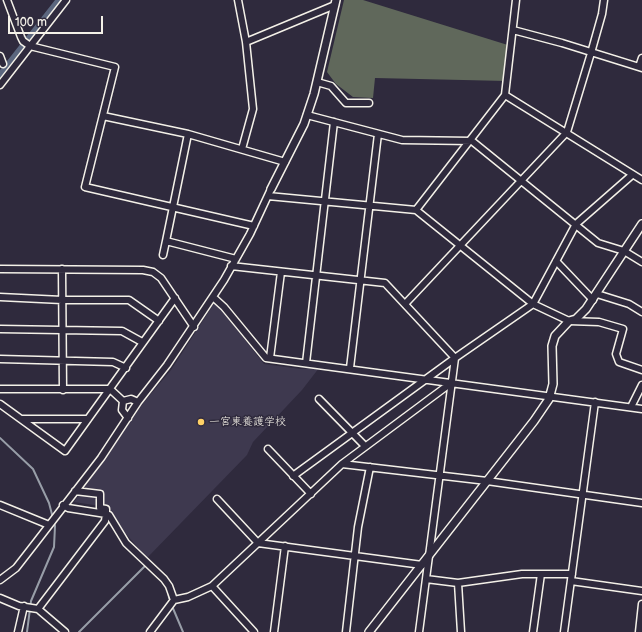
<!DOCTYPE html>
<html>
<head>
<meta charset="utf-8">
<style>
	body { margin:0 }
	#map { position:relative; width:642px; height:632px; overflow:hidden; background:#2f2a3d; font-family:"Balsamiq Sans",sans-serif }
	canvas { display:block }
	.scale { position:absolute; left:8px; top:16px; width:95px; height:18px; box-sizing:border-box; border:2px solid #f4f1e8; border-top:0; padding-left:5px; font-size:12px; line-height:14px; white-space:nowrap; color:#f4f1e8; -webkit-text-stroke:3px #2f2a3d; paint-order:stroke }
</style>
</head>
<body>
<div id="map">
<canvas width="642" height="632"></canvas>
<div class="scale">100 m</div>
</div>
<script>
const c = document.querySelector('canvas').getContext('2d');
c.lineJoin = 'round';
function fill(path, color) { c.fillStyle = color; c.fill(path, 'evenodd'); }
const toPath = rows => new Path2D(rows.map(r => 'M' + r).join(''));
function stroke(path, color, width, dash) { c.strokeStyle = color; c.lineWidth = width; c.lineCap = dash ? 'butt' : 'round'; c.setLineDash(dash || []); c.stroke(path); }
function drawText(font, color, halo, rows, align = 'center') {
  c.font = font + ' "Balsamiq Sans","Klee One",sans-serif'; c.lineWidth = 3; c.setLineDash([]); c.textBaseline = 'middle'; c.strokeStyle = halo; c.fillStyle = color; for (const [text, x, y, turn = 0] of rows) {
    c.save(); c.translate(x, y); c.rotate((+turn || 0) * Math.PI / 180); c.textAlign = isNaN(turn) ? turn : align; if (halo) c.strokeText(text, 0, 0); c.fillText(text, 0, 0); c.restore();
  }
}
const built = toPath([
	[215,302,264,364,301,369,319,368,302,390,253,442,247,455,147,558,113,519,107,507,74,502,144,402,171,370]
]);
const green = toPath([
	[344,0,363,0,511,46,512,49,505,64,507,81,375,78,373,98,353,97,336,84,327,72]
]);
const stream = toPath([
	[0,438,33,469,49,503,55,526,54,547,31,601,27,632],
	[168,590,169,598],
	[172,606,183,632],
	[79,632,146,565]
]);
const river = toPath([
	[0,79,62,0]
]);
const minor = toPath([
	[7,0,21,37,23,41,30,46,115,67,85,187,254,226],
	[238,0,246,42,253,109,242,149],
	[513,30,562,43,642,68],
	[246,42,335,5],
	[0,56,3,64],
	[639,67,642,58],
	[317,82,331,86,346,103,369,103],
	[0,85,66,0],
	[505,95,642,180],
	[307,115,402,140,472,141,598,243,624,251,642,262],
	[103,116,188,134,285,162],
	[188,134,166,241,236,259],
	[268,196,416,210,505,95,516,0],
	[416,210,533,304,569,321,599,322,623,329,616,354,619,362,642,370],
	[163,255,166,241],
	[556,261,593,300],
	[231,266,385,283,455,358,419,632],
	[0,269,143,270,153,272,161,278,194,327],
	[62,269,63,390],
	[597,294,629,304,642,312],
	[0,297,62,300,129,300,159,321],
	[213,297,224,307,266,358,642,409],
	[405,304,567,132,591,53,602,14,604,0],
	[0,329,122,331,142,342],
	[270,358,281,272],
	[0,359,113,362,126,368],
	[306,363,334,122],
	[350,368,378,134],
	[0,389,110,389,123,401,131,399,138,402],
	[319,399,365,446],
	[123,401,122,410,128,418],
	[0,404,65,451,175,298],
	[631,407,642,385],
	[21,419,88,419],
	[268,449,311,494],
	[342,464,487,481,642,503],
	[293,476,455,358,533,304,576,224,632,175],
	[75,491,100,494,100,508,106,509,106,514,109,515,126,543,164,579,169,586,174,600],
	[217,499,258,543,422,565],
	[0,505,49,525],
	[426,579,458,583,522,574,572,574],
	[0,580,16,568,37,541,101,458,138,402,167,365,224,280,250,234,271,189],
	[571,581,642,591],
	[458,583,461,632],
	[212,586,254,632],
	[0,598,19,606,38,609,65,632],
	[38,609,105,521,106,514,68,508,63,505],
	[18,632,24,606],
	[150,632,174,600,188,597,212,586,342,464,451,383],
	[274,632,285,546],
	[346,632,358,527,370,467],
	[533,632,541,574],
	[564,632,595,402],
	[639,632,642,604]
]);
const tertiary = toPath([
	[271,189,304,124,314,94,336,0],
	[369,632,534,421,549,399,553,384,552,346,555,336,569,321,576,319,586,309,642,224]
]);
const markers = [
	[201,422,4,"#ffd166"]
];
const poiNames = [
	["一宮東養護学校",209,422]
];
fill(built, '#3e394f');
fill(green, '#60685b');
stroke(stream, '#989ea8', 2);
stroke(river, '#5b667e', 11);
stroke(minor, '#f4f1e8', 9);
stroke(tertiary, '#f4f1e8', 10);
stroke(minor, '#2f2a3d', 6);
stroke(tertiary, '#2f2a3d', 7);
for (const [x, y, r, color] of markers) { const dot = new Path2D(); dot.arc(x, y, r, 0, 2 * Math.PI); c.fillStyle = color; c.fill(dot); stroke(dot, '#2f2a3d', 1.5); }
drawText('11px', '#f4f1e8', '#2f2a3d', poiNames, 'left');
</script>
</body>
</html>
